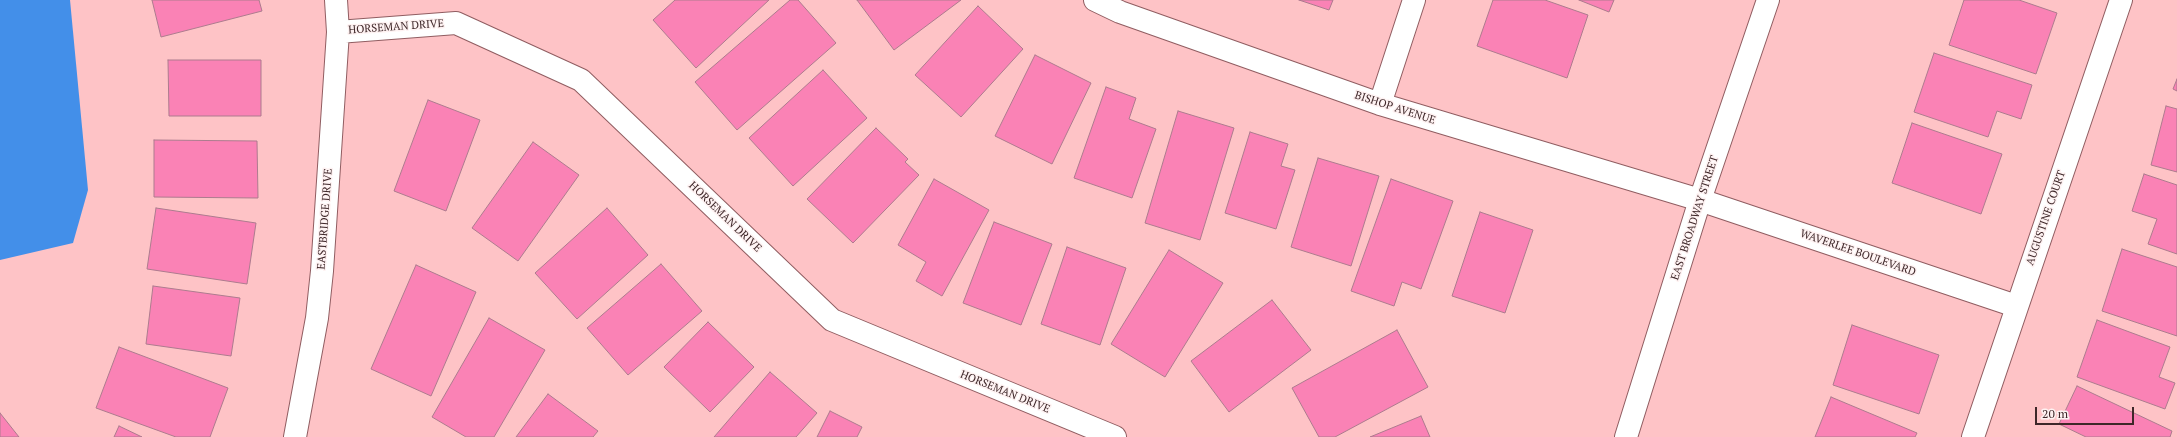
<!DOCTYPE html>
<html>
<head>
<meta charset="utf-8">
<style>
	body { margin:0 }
	#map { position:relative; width:2177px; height:437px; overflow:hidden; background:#fec3c6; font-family:"PT Serif",serif }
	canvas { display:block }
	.scale { position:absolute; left:2035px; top:407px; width:99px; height:18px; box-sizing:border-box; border:2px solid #3e2729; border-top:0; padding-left:5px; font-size:12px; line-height:14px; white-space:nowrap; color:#3e2729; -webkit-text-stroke:3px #fef2f2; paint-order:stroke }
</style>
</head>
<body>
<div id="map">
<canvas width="2177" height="437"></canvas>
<div class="scale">20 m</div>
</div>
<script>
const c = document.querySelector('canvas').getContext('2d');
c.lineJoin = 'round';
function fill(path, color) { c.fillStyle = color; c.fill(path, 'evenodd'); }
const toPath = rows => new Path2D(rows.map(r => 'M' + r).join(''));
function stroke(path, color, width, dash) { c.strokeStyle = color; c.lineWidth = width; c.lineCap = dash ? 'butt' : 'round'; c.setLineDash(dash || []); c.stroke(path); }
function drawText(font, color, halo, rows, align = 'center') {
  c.font = font + ' "PT Serif",serif'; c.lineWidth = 3; c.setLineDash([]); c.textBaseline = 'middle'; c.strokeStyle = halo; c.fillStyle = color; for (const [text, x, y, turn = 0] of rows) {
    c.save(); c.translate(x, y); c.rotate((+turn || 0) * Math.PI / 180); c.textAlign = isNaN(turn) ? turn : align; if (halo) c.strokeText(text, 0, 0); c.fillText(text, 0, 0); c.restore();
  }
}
const water = toPath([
	[0,0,70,0,88,190,73,243,0,260]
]);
const building = toPath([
	[152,0,259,0,262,11,161,37,152,0],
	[675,0,769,0,696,68,653,20,675,0],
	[790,0,798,0,836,43,737,130,695,82,790,0],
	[857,0,961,0,894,50,857,0],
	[1299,0,1333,0,1329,10,1299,0],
	[1493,0,1545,0,1588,15,1567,78,1477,46,1493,0],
	[1579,0,1614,0,1609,12,1579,0],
	[1964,0,2019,0,2057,13,2036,74,1949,45,1964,0],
	[978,6,1023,49,961,117,915,75,978,6],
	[1934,53,2032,85,2021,119,1997,111,1988,137,1914,112,1934,53],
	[1035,55,1091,83,1052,164,995,136,1035,55],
	[168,60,261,60,261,116,169,116,168,60],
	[823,70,867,118,793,186,749,138,823,70],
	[2177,79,2177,91,2173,89,2177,79],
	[1106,87,1136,98,1129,119,1156,129,1132,198,1074,178,1106,87],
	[428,100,480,120,446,211,394,191,428,100],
	[2166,106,2177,109,2177,172,2151,165,2166,106],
	[1178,111,1234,128,1200,240,1145,223,1178,111],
	[1912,123,2002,154,1981,214,1892,183,1912,123],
	[876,128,908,159,905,162,919,175,853,243,807,199,876,128],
	[1250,132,1288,144,1281,166,1295,170,1276,229,1225,213,1250,132],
	[154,140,257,141,258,198,154,197,154,140],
	[533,142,579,175,518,261,472,228,533,142],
	[1318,158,1379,176,1351,266,1291,247,1318,158],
	[2144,174,2177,185,2177,254,2148,244,2157,219,2132,211,2144,174],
	[934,179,989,210,942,296,916,281,926,262,898,245,934,179],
	[1391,179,1453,201,1421,289,1402,282,1394,306,1351,291,1391,179],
	[156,208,256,223,247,284,147,269,156,208],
	[607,208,648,255,577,319,535,273,607,208],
	[1480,212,1533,230,1505,313,1452,296,1480,212],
	[994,222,1052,244,1021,325,963,303,994,222],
	[1067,247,1126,268,1100,345,1041,324,1067,247],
	[2122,249,2177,267,2177,336,2102,311,2122,249],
	[1169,250,1223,283,1165,377,1111,344,1169,250],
	[661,264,702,311,628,375,587,328,661,264],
	[416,265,476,292,431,396,371,369,416,265],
	[153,286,240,298,231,356,146,344,153,286],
	[1272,300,1311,350,1229,412,1191,361,1272,300],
	[489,318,545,350,494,437,466,437,432,417,489,318],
	[2097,320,2170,347,2159,377,2175,383,2165,409,2077,377,2097,320],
	[708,322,754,367,710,412,664,367,708,322],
	[1852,325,1939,355,1919,414,1833,385,1852,325],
	[1397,330,1428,387,1335,437,1319,437,1292,388,1397,330],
	[119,347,228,388,210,437,176,437,96,408,119,347],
	[770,372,817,413,796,437,714,437,770,372],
	[2077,386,2172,431,2170,437,2086,437,2059,424,2077,386],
	[548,394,598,431,593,437,516,437,548,394],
	[1831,397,1917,433,1915,437,1815,437,1831,397],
	[830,411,862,427,857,437,817,437,830,411],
	[0,413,19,437,0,437,0,413],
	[1421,416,1430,437,1370,437,1421,416],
	[119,426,142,437,114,437,119,426]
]);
const street = toPath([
	[1095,0,1120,12,1380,104,1700,200,2016,306],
	[338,32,456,23,581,80,832,320,1115,437],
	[1380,104,1414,0],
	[295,437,317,318,322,271,338,32,336,0],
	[1973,437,2121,0]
]);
const secondary = toPath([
	[1626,437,1700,200,1768,0]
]);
const streetNames = [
	["HORSEMAN DRIVE",396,27,-4],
	["BISHOP AVENUE",1395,108,18],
	["HORSEMAN DRIVE",725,217,44],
	["EAST BROADWAY STREET",1695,218,-72],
	["AUGUSTINE COURT",2046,218,-71],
	["EASTBRIDGE DRIVE",325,219,-86],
	["WAVERLEE BOULEVARD",1858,253,19],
	["HORSEMAN DRIVE",1005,392,22]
];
fill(water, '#438fe9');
fill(building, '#fa82b5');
stroke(building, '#ad7b8e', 1);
stroke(street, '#905d61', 24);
stroke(secondary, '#905d61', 24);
stroke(street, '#fff', 22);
stroke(secondary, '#fff', 22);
drawText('11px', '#3e2729', '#fef2f2', streetNames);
</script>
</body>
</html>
